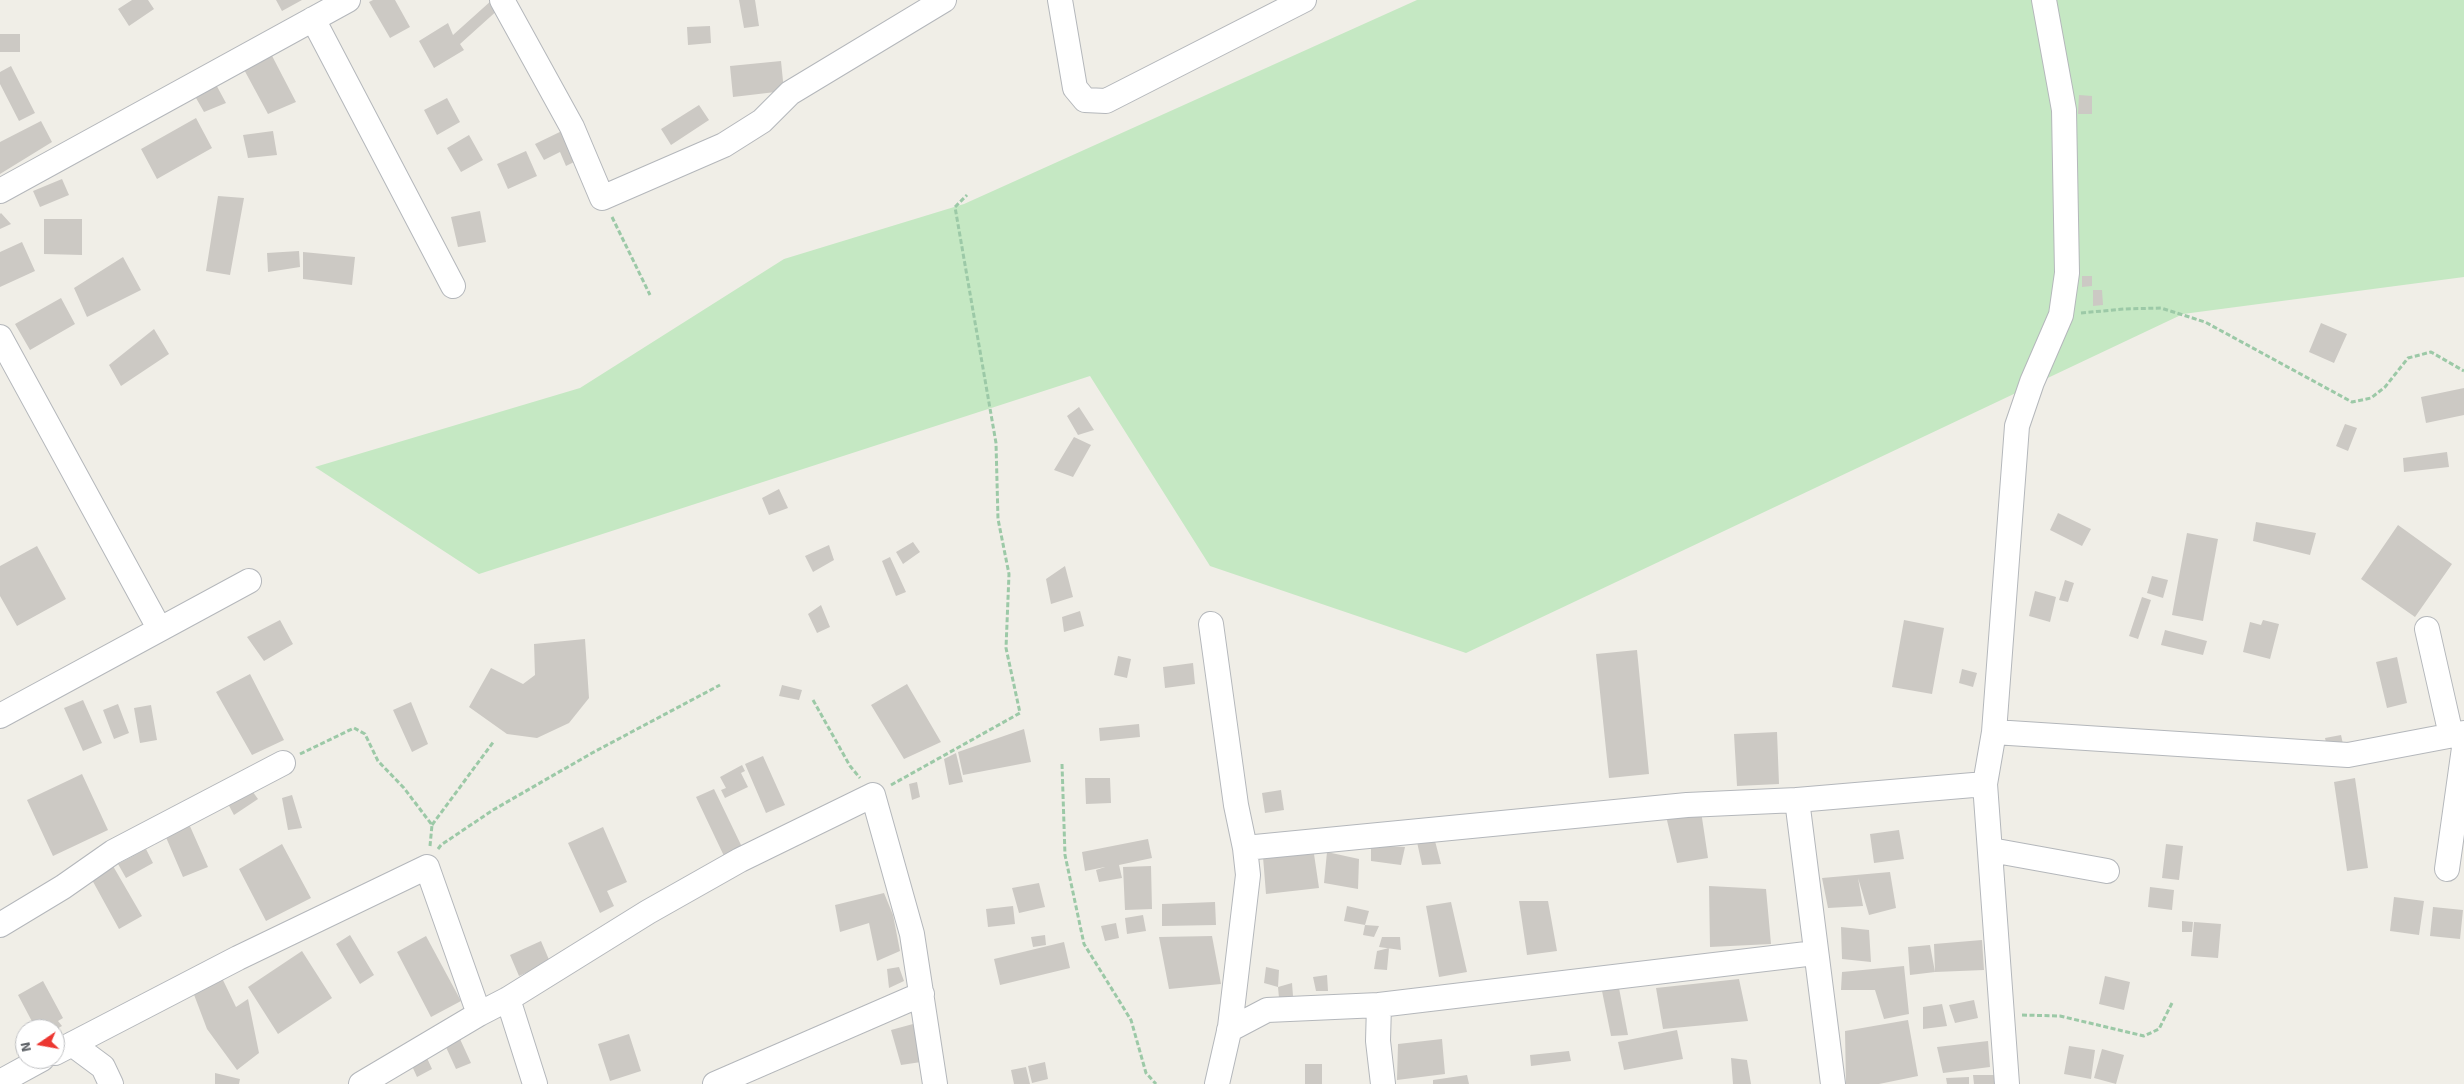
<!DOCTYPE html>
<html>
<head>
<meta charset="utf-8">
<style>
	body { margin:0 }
	#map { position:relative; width:2464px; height:1084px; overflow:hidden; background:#f0eee7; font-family:Signika,sans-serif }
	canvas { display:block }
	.north { position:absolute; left:15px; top:1019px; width:50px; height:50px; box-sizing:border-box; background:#fff; border:1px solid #bfc0c2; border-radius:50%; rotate:258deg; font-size:14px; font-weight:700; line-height:20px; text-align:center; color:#5e6267 }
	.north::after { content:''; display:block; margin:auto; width:18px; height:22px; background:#ec3731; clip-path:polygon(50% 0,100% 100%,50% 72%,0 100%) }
</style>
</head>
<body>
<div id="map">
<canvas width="2464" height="1084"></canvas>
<div class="north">N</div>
</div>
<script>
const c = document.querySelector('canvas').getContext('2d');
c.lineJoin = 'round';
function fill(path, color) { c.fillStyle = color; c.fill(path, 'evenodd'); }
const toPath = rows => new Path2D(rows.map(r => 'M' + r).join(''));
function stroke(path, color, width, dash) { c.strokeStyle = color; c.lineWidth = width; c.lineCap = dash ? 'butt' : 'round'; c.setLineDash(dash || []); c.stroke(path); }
const green = toPath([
	[1417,0,2464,0,2464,277,2183,314,1466,653,1210,566,1090,376,479,574,315,467,580,388,784,259,964,204]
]);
const building = toPath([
	[132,0,148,0,154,9,129,26,118,9],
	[276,0,302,0,282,11],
	[373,0,395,0,410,27,390,38,369,2],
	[492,0,500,8,460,44,464,50,434,68,419,41,448,23,453,35],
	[739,0,755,0,759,26,744,28],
	[710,26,711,43,688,45,687,27],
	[0,34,20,34,20,52,0,52],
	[269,50,296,102,268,114,241,64],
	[781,61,784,91,733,97,730,66],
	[11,66,35,113,19,121,0,84,0,72],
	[213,79,226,103,204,112,192,91],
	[2079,95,2092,96,2092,114,2078,114],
	[447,98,460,122,437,135,424,110],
	[699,105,709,120,671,145,661,129],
	[196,118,212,148,157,179,141,149],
	[41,121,52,142,0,174,0,142],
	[568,128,582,158,566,166,560,152,544,160,535,144],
	[273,131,277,155,248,158,243,135],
	[469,135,483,160,461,172,447,148],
	[526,151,537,176,508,189,497,164],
	[62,179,69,195,40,207,33,191],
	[218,196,244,198,230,275,206,271],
	[480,211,486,242,458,247,451,217],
	[1,213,11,224,0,229,0,214],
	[44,219,82,219,82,255,44,254],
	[22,242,35,271,0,287,0,252],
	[299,251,300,267,268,272,267,253],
	[303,252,355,257,352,285,303,279],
	[123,257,141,290,87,317,74,288],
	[2082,276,2092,276,2092,286,2082,287],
	[2093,290,2102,290,2103,305,2093,306],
	[61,298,75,324,30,350,15,324],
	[2321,323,2347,334,2334,363,2309,352],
	[154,329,169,354,121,386,109,365],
	[2464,388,2464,415,2426,423,2421,397],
	[1079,407,1094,430,1078,435,1067,416],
	[2345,424,2357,428,2348,451,2336,446],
	[1074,437,1091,445,1073,477,1054,470],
	[2447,452,2449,467,2404,472,2403,458],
	[779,489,788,508,769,515,762,498],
	[2058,513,2091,529,2082,546,2050,530],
	[2256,522,2316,533,2310,555,2253,541],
	[2398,525,2452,564,2415,617,2361,579],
	[2187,533,2218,539,2203,621,2172,615],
	[913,542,920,552,903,564,896,552],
	[829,545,834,560,813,572,805,556],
	[37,546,66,599,17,626,0,596,0,566],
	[890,557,906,592,896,596,882,561],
	[1065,566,1073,597,1051,604,1046,579],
	[2152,576,2168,580,2163,598,2147,593],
	[2065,580,2074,583,2068,602,2059,600],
	[2035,591,2056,597,2050,622,2029,616],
	[2142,597,2151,600,2138,639,2129,636],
	[821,605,830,627,817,633,808,614],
	[1080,611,1084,626,1064,632,1062,617],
	[280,620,293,644,264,661,247,637],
	[1904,620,1944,628,1932,694,1892,687],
	[2263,620,2279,624,2270,659,2243,652,2250,622,2261,625],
	[2165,630,2207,641,2203,655,2161,645],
	[585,639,589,698,569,723,537,738,507,734,469,707,491,668,523,684,535,675,534,644],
	[1637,650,1649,774,1609,778,1596,654],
	[1118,656,1131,659,1127,678,1114,675],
	[2397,657,2407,703,2387,708,2376,662],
	[1193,663,1195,684,1165,688,1163,667],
	[1962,669,1977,673,1973,687,1959,683],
	[250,674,284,740,252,755,216,692],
	[907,684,941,742,904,759,871,705],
	[782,685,802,690,799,700,779,696],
	[83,700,102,743,83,751,64,708],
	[411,702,428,744,412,752,393,710],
	[118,704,129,733,114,739,103,710],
	[151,705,157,740,140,743,134,708],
	[1139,724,1140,737,1100,741,1099,728],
	[1024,729,1031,762,963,775,958,752],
	[1777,732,1779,784,1737,786,1734,734],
	[2341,735,2343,744,2327,747,2325,738],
	[956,753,963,782,949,785,944,759],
	[763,756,785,805,766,813,745,764],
	[742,765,745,771,741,773,748,787,725,798,721,790,726,788,720,777],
	[82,774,108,830,53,856,27,800],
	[1085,778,1110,778,1111,803,1086,804],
	[2355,778,2368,868,2347,871,2334,782],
	[917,782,920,797,912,800,909,784],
	[250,788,258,799,234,815,227,802],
	[714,789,742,847,724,856,696,797],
	[1281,790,1284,810,1265,813,1262,793],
	[292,795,302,828,288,830,282,798],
	[1701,811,1708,858,1677,863,1666,816],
	[189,824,208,867,183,877,165,835],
	[603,827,627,882,607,891,614,906,600,913,568,843],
	[1899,830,1904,859,1874,863,1870,834],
	[1148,839,1152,858,1119,865,1122,878,1099,882,1096,870,1105,867,1085,871,1082,852],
	[1435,841,1441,864,1422,865,1417,842],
	[282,844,311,898,266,921,239,869],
	[2166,844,2183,846,2179,880,2162,878],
	[1371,845,1405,847,1401,865,1371,861],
	[146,849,153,863,126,878,118,864],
	[1327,852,1359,859,1358,889,1324,883],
	[1314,854,1319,888,1266,894,1263,857],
	[113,866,142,916,119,929,91,878],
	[1151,866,1152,909,1125,910,1123,867],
	[1890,872,1896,908,1869,915,1858,878,1863,906,1828,908,1822,878],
	[1039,883,1045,907,1019,913,1012,888],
	[1709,886,1766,889,1771,944,1710,947],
	[2150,887,2174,890,2172,910,2148,907],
	[884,893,893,915,900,951,877,961,869,923,840,932,835,905],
	[2394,897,2424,901,2419,935,2390,931],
	[1519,901,1548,901,1557,951,1527,955],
	[1215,902,1216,925,1162,926,1162,904],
	[1451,902,1467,972,1439,977,1426,906],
	[1013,906,1015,924,988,927,986,909],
	[1347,906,1369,911,1365,925,1344,921],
	[2433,907,2463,910,2460,939,2430,936],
	[1143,915,1146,931,1127,934,1125,918],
	[2182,921,2193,922,2192,932,2182,932],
	[2194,922,2221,924,2218,958,2191,956],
	[1116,923,1119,938,1105,941,1101,926],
	[1365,925,1379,926,1374,937,1363,935],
	[1841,927,1869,930,1871,962,1842,959],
	[350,935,374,975,360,984,336,944],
	[1045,935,1046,945,1033,947,1031,937],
	[426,936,461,1001,431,1017,397,952],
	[1212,936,1221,984,1169,989,1159,937],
	[1382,937,1400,937,1401,950,1379,947],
	[1982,940,1984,970,1935,972,1934,944],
	[541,941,550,962,519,976,510,955],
	[1064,942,1070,968,1000,985,994,959],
	[1930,945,1935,972,1910,975,1908,947],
	[1389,948,1387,970,1374,969,1377,951],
	[302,951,332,998,278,1034,248,987],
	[1904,966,1909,1014,1884,1019,1875,990,1841,990,1842,972],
	[899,967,904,981,889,988,887,969],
	[1266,967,1279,970,1278,987,1264,983],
	[1327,975,1328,991,1316,991,1313,977],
	[2105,976,2130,982,2124,1010,2099,1004],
	[222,978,236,1007,248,999,259,1053,237,1070,207,1029,193,992],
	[1739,979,1748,1021,1663,1029,1656,988],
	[43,981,63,1018,58,1021,62,1026,55,1030,36,1029,18,995],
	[1292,983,1293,996,1279,998,1278,987],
	[1619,988,1628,1035,1611,1036,1602,991],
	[1974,1000,1978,1018,1955,1023,1949,1005],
	[1942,1004,1947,1026,1923,1029,1923,1007],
	[1908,1020,1918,1076,1879,1084,1846,1084,1845,1031],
	[913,1024,921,1062,901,1065,891,1030],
	[1677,1030,1683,1059,1624,1070,1618,1042],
	[629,1034,641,1071,610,1081,598,1044],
	[460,1039,471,1063,456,1069,445,1045],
	[1442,1039,1445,1074,1397,1080,1398,1044],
	[1988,1041,1990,1067,1943,1073,1937,1047],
	[2069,1046,2095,1050,2091,1079,2064,1074],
	[2102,1049,2124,1055,2116,1084,2094,1078],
	[1569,1051,1571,1061,1531,1066,1530,1055],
	[427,1058,432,1069,417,1077,412,1066],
	[1731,1058,1747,1060,1751,1084,1733,1084],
	[1045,1062,1048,1079,1032,1083,1028,1066],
	[1305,1064,1322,1064,1322,1084,1305,1084],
	[1026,1067,1030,1084,1014,1084,1011,1070],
	[215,1073,240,1079,239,1084,215,1084],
	[1467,1075,1469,1084,1433,1084,1433,1080],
	[1973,1075,1996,1075,1997,1084,1974,1084],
	[1969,1077,1969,1084,1947,1084,1946,1078]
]);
const path = toPath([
	[612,217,650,295],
	[2081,313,2124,309,2161,308,2205,322,2352,402,2371,398,2385,387,2408,358,2431,352,2464,371],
	[813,700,850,766,860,778],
	[300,754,354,728,365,734,378,761,404,788,432,825,430,846],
	[1062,764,1065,855,1084,944,1131,1020,1146,1073,1156,1084],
	[891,785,1020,713,1006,648,1009,574,998,519,996,443,955,207,967,195],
	[432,825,494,741],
	[438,849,441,845,493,810,592,753,720,685],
	[2022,1015,2060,1016,2144,1036,2159,1029,2173,1001]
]);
const minor = toPath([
	[502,0,572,127,602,198,724,145,762,121,790,93,944,0],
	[1060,0,1075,88,1085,100,1106,101,1304,0],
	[313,19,453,286],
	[0,191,348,0],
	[0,337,159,628],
	[1211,624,1236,805,1245,848,1248,875,1230,1027,1217,1084],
	[2427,629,2451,735],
	[0,716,249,581],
	[1994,732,2348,755,2464,733],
	[1797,800,1833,1084],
	[1245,848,1687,805,1797,800,1985,784],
	[1991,850,2107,871],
	[2447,869,2464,748],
	[0,925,63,887,113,852,283,763],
	[508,999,535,1084],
	[1229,1030,1267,1010,1379,1005],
	[72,1044,103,1067,111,1084],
	[55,1053,238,958,427,867,479,1014,508,999,648,912,740,860,873,795,912,934,935,1084],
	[0,1082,42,1059],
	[361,1084,479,1014],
	[715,1084,922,994],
	[1383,1084,1378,1041,1379,1005,1815,953],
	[2007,1084,1985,784,1994,732,2017,426,2032,382,2061,315,2067,273,2064,110,2044,0]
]);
fill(green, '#c5e8c3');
fill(building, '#ccc9c4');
stroke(minor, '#b4b7bb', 26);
stroke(path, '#9cc9a7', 3, [5, 2.5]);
stroke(minor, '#fff', 24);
</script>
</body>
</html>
